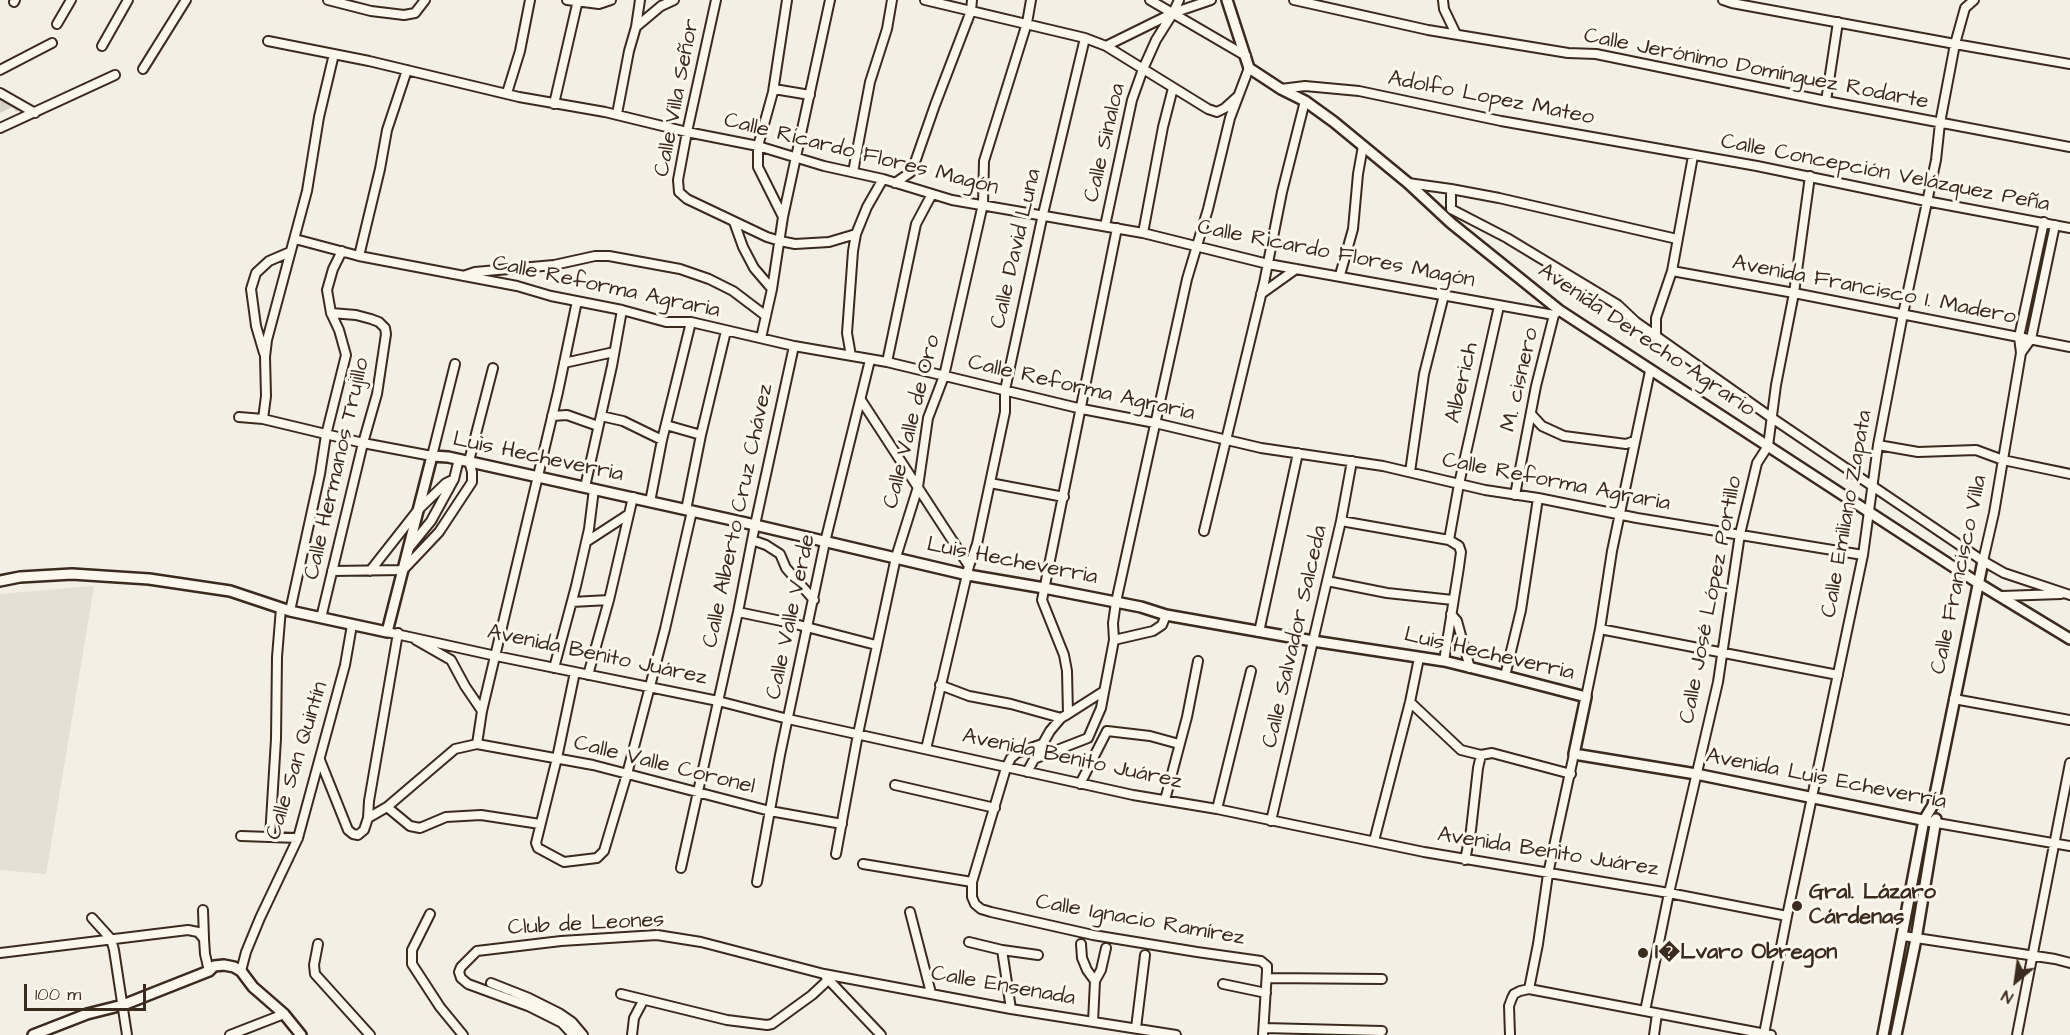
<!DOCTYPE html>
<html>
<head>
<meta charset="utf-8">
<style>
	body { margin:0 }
	#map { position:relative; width:2070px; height:1035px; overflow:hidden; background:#f3efe4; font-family:"Architects Daughter",sans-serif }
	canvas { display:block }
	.north { position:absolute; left:1986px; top:951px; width:60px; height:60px; -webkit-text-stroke:4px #fbf7ec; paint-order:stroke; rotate:209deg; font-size:16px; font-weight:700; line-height:24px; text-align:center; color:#3b2a1e }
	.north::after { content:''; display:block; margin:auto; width:21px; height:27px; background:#3b2a1e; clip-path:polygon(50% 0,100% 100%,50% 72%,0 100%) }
	.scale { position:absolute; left:24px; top:984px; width:122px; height:27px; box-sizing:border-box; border:3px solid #3b2a1e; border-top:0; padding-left:8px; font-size:18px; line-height:21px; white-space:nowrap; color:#3b2a1e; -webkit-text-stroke:4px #fbf7ec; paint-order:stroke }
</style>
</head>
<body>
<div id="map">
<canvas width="2070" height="1035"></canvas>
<div class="north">N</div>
<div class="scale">100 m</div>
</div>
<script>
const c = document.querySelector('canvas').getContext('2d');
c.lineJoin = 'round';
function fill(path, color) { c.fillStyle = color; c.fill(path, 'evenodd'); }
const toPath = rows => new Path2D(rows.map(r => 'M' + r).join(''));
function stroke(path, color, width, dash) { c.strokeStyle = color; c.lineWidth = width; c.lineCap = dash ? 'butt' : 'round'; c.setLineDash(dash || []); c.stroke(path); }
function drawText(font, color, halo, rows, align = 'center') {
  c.font = font + ' "Architects Daughter",sans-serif'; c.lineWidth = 6; c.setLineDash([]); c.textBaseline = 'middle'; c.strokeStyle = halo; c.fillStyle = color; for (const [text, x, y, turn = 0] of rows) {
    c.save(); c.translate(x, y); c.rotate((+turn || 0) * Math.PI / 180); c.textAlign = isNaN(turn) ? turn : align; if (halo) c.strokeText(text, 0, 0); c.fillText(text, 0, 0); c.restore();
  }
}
const built = toPath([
	[94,586,46,874,0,870,0,594]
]);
const green = toPath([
	[0,98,20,108,20,110,16,112,13,107,0,113]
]);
const minor = toPath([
	[328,0,371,11,404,15,415,13,425,0],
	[567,0,599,4,611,0],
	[716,0,687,132,678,180,679,192,687,199,767,237,780,241,795,244,829,242,856,234],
	[925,0,1085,38,1106,46,1208,109,1217,112,1225,108,1237,97],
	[1150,0,1246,56],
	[1294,0,1428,30,1568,53,1596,54,1826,101,2070,147],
	[1443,0,1444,9,1456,34],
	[1723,0,1732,3,1955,44,2070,64],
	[14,2,15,0],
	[1173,13,1211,0],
	[1173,13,1179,0],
	[57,24,71,0],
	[636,27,661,6,674,0],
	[268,41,369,61,519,97,605,112,687,132,758,146,824,166,883,179,952,200,1143,233,1268,264,1554,315],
	[102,46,128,0],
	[143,69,186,0],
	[0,70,52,43],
	[774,89,810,95],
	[1281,89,1305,86,1359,91,1501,121,1757,166,1926,201,2070,228],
	[0,93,35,113],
	[507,93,520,51,530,0],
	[1826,101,1838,22],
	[554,104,578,0],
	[617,114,629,51,636,27,640,0],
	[0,128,115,75],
	[853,172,870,82,887,29,892,0],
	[895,183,911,172,913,168,935,105,971,11,972,0],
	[1408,183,1451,189,1499,198,1677,239],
	[1451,189,1451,209,1507,238,1618,305,1636,322,1772,418,1983,561,2004,573,2070,595],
	[783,217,758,167,758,146,773,92,787,0],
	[734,222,743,247,754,268,772,289],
	[1105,226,1132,100,1143,69,1156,40,1173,13,1106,46],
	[1143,233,1163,127,1173,88],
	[295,239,359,256,517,286,551,296,622,310,666,322,691,322,794,346,887,362,1082,409,1155,423,1261,448,1383,466,1485,490,1538,498,1637,518,1863,555],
	[359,256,380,169,387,130,407,70],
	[1672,271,1794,293,2070,347],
	[1340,275,1353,229,1358,174,1363,146],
	[463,276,475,272,554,265,595,256,609,256,680,269,709,279,733,291,766,316],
	[1261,294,1296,269],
	[1656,336,1656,318,1672,271,1693,156],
	[761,338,772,289,783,217,830,0],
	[264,353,256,326,251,289,256,273,269,261,290,252],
	[2021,353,2031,339,2055,225],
	[851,356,847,333,853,251,856,234,867,207,883,179],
	[887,362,916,224,932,194],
	[564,363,614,352],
	[861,400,969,566],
	[1531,414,1542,426,1564,436,1626,444,1634,441],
	[552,416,567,415,598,426],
	[601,416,623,421,662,440],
	[239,417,263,419,363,443,432,456,455,364],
	[263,419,266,396,265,357,267,340,307,191,319,117,334,54],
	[666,425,701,435],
	[1878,445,1918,452,1976,450,2003,460,2070,474],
	[1410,472,1424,374,1444,295],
	[990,483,1064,497],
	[585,487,612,366,622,310],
	[1515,495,1536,386,1554,315,1556,313],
	[650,502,662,440,691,322],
	[686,510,701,435,726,331],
	[1341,521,1449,540,1459,546,1461,552,1459,567,1444,661],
	[1204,531,1264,283,1282,192,1305,101],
	[752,540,766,545,780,554,786,568,814,600],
	[1449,540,1459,484,1499,306],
	[586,542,629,514],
	[409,548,431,521,454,479,459,459],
	[1983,561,1994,513,2021,353,2019,337,2044,222],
	[332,571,403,570,439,532,472,482,472,472,469,461,493,368],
	[370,571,418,510,446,483,454,479],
	[1327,581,1387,593,1453,600],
	[2002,596,2061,594],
	[572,602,609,600],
	[290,611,320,474,326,435,346,355,339,330,331,313,327,290,333,269,342,251],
	[738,612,791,623,876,645],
	[1451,614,1457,621,1470,668],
	[321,618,363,443,377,394,386,334,385,328,379,322,371,319,356,315,331,313],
	[1600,629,1838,675],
	[387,632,496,656,718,701,788,719,1133,795,1217,809,1424,852,1669,893,1787,916],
	[1259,632,1298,453],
	[416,640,451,660,465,686,482,711],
	[1114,640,1153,631,1162,625,1166,615],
	[554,668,576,586,589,529,594,489],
	[575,672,557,758,536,843,538,848,564,862,597,858,604,851,627,774,665,629,692,511],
	[588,675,609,600,633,497],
	[1505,676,1521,610,1538,498],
	[940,685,969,696,1011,704,1061,718],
	[1586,697,1600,629,1612,551,1650,371],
	[1954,699,2070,720],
	[1410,702,1461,750,1481,755,1492,753,1571,774],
	[1068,714,1104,691],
	[477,744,482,711,558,392,577,301],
	[1042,744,1017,753,1011,758,1006,768,972,882,972,897,975,904,981,909,991,912,1093,935,1197,952,1261,961,1267,966,1267,971,1263,1035],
	[926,749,969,566,977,544,1005,412,1005,390,1043,214,1085,38],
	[1034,759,1088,738,1101,708,1114,640,1113,623,1116,602,1187,279,1208,209,1230,118,1249,68],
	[320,760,348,830,353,834,358,835,364,830,368,818,369,801,398,633],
	[1027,772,1050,731,1061,718,1068,714,1067,671,1064,655,1042,600,1117,228],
	[1080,784,1107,731,1150,736,1179,744],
	[895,785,995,808],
	[1165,800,1187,717,1198,661],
	[387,807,410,826,420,828,446,817,481,815,540,824],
	[1217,809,1251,671],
	[368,818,387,807,455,749,477,744,593,765,770,811,842,824],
	[1271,821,1341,521,1352,461],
	[1937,823,2070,846],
	[241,836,298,838],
	[270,837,276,739,277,657,281,608],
	[1374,841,1410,702,1419,658],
	[836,854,858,734,896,557,918,487,928,418,944,376,983,204,984,161,1027,23,1031,0],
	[1465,860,1471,830,1478,768,1481,755],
	[863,864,972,882],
	[681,868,738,612,755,525,794,346],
	[757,882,780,755,825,542,870,360],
	[203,910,204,938],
	[910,912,931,993],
	[430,914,412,950,412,964,440,1007,463,1035],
	[92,918,111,939,114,950,127,1035],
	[1903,936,2055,959,2070,963],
	[969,942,1002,950,1038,955],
	[318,944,314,965,315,974,370,1035],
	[1081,944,1082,958,1087,970,1095,981],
	[1002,950,1011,1009],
	[0,953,188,930,198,932,204,939,205,954,209,971],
	[241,971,246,952,260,918,298,838,345,665,352,625],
	[826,977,881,1035],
	[1267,978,1382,979],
	[491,983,529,998,559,1013,572,1022,583,1035],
	[1223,984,1266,993],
	[1529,989,1538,944,1548,874,1574,754],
	[621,994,727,1020,767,1025,772,1024,812,995,828,980],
	[1645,1011,1669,893,1718,682,1740,534,1757,463,1768,446,1776,385,1794,293,1810,176],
	[1093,1022,1095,981,1101,970,1106,948],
	[1136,1028,1145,955],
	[1264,1028,1382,1031],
	[1764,1034,1787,916,1863,555,1878,445,1903,314,1936,160,1940,123,1955,44,1965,8,1974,0],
	[230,1035,284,1014],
	[573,1035,562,1023,528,1006,468,984,461,978,459,972,461,967,477,951,561,941,657,935,701,942,824,974,1011,1009,1176,1035],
	[632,1035,634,1018,643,1001],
	[1510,1035,1509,1006,1512,998,1514,994,1520,991,1529,989,1771,1035],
	[1654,1035,1657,1014],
	[2017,1035,2070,763]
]);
const tertiary = toPath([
	[1227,0,1249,68,1281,89,1305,101,1334,122,1408,183,1451,223,1559,310,1978,583,2070,639],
	[0,581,20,577,72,574,149,579,230,591,290,611,387,632,432,456,448,457,755,525,968,575,1044,588,1141,607,1166,615,1313,641,1444,661,1505,676,1586,697,1574,754,1696,774,1937,823],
	[33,1035,87,1014,123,1005,209,971,214,966,224,965,234,967,241,971,253,987,284,1014,301,1035],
	[1883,1035,1924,820,1933,805,1983,561],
	[1896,1035,1916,939,1936,819]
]);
const markers = [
	[1797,906,6,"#3b2a1e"],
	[1643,953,6,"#3b2a1e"]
];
const streetNames = [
	["Calle Jerónimo Domínguez Rodarte",1756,70,11],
	["Calle Villa Señor",678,98,-79],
	["Adolfo Lopez Mateo",1491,99,11],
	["Calle Sinaloa",1106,143,-77],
	["Calle Ricardo Flores Magón",861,155,14],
	["Calle Concepción Velázquez Peña",1885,174,11],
	["Calle David Luna",1017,249,-77],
	["Calle Ricardo Flores Magón",1336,255,11],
	["Calle Reforma Agraria",606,288,12],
	["Avenida Francisco I. Madero",1874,291,11],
	["Avenida Derecho Agrario",1646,341,34],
	["M. cisnero",1521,380,-77],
	["Alberich",1463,383,-77],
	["Calle Reforma Agraria",1081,389,13],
	["Calle Valle de Oro",913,422,-76],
	["Luis Hecheverria",538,458,12],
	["Calle Hermanos Trujillo",338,469,-77],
	["Calle Reforma Agraria",1556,483,11],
	["Calle Emiliano Zapata",1848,514,-80],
	["Calle Alberto Cruz Chávez",739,516,-78],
	["Luis Hecheverria",1012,562,11],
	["Calle Francisco Villa",1960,575,-78],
	["Calle José López Portillo",1712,600,-79],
	["Calle Valle Verde",792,617,-78],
	["Calle Salvador Salceda",1296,637,-77],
	["Luis Hecheverria",1489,655,13],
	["Avenida Benito Juárez",597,656,12],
	["Avenida Benito Juárez",1072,760,12],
	["Calle San Quintín",298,761,-73],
	["Calle Valle Coronel",664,766,14],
	["Avenida Luis Echeverría",1826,780,11],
	["Avenida Benito Juárez",1548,853,9],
	["Calle Ignacio Ramírez",1140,921,10],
	["Club de Leones",586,925,-3],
	["Calle Ensenada",1003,987,10]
];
const poiNames = [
	["Gral. Lázaro",1809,893],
	["Cárdenas",1809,918],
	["I�Lvaro Obregon",1655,953]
];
fill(built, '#e5dfd4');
fill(green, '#d8d1c6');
stroke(minor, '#3b2a1e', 12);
stroke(tertiary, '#3b2a1e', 14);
stroke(minor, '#fbf7ec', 8);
stroke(tertiary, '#fbf7ec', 9);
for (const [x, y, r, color] of markers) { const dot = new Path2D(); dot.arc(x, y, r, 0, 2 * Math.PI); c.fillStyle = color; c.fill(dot); stroke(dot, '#fbf7ec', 2); }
drawText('22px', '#3b2a1e', '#fbf7ec', streetNames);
drawText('bold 22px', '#3b2a1e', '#fbf7ec', poiNames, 'left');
</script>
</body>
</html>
